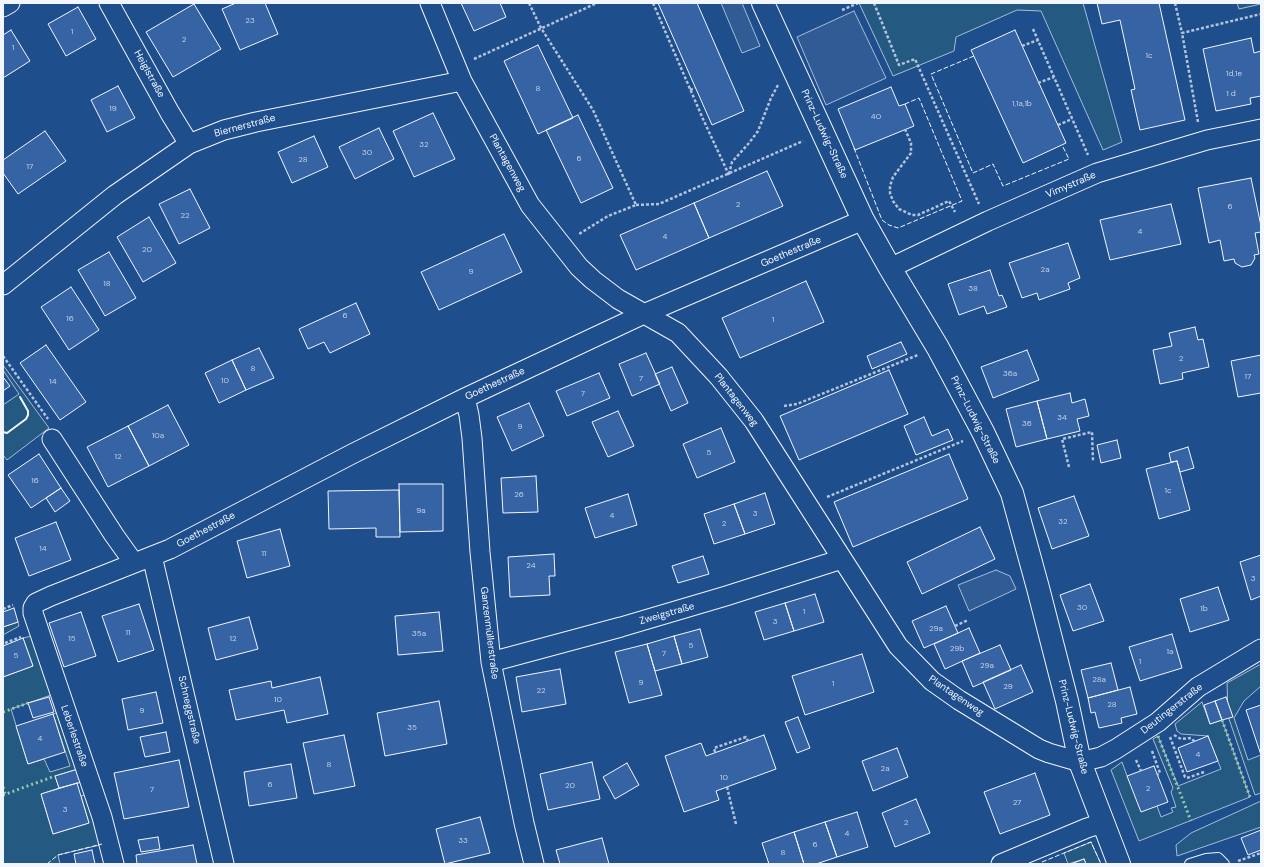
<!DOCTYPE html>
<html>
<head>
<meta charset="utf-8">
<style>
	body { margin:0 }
	#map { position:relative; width:1264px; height:867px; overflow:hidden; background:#1f4e8c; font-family:"DM Sans",sans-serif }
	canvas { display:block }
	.frame { position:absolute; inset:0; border:4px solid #f2f6ff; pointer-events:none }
</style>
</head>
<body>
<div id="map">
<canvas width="1264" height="867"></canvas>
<div class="frame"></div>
</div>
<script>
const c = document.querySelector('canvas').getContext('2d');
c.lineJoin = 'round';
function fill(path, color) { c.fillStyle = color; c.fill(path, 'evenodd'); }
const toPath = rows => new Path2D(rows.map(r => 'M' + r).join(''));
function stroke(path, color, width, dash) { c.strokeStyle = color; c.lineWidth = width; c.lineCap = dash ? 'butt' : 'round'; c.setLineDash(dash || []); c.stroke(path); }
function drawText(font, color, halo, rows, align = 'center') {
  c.font = font + ' "DM Sans",sans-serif'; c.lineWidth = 3; c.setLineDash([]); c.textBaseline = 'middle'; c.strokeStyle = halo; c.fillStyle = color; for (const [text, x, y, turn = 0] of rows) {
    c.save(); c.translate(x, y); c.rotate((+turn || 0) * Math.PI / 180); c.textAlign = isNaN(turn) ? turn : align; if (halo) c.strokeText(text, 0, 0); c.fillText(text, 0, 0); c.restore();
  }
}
const green = toPath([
	[859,3,1083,3,1122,142,1103,150,1041,11,1017,10,956,37,954,51,893,76,859,3],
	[1237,3,1261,3,1261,4,1239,9,1237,3],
	[3,365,49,428,7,460,3,455,3,405,19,394,3,370,3,365],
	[18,622,19,626,3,635,3,627,18,622],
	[32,636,54,694,11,709,28,764,44,759,50,772,70,766,53,714,60,712,78,769,55,776,59,788,41,794,53,834,89,823,81,796,88,794,104,844,58,855,60,864,3,864,3,677,33,666,23,638,32,636],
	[1261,664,1261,686,1244,701,1234,718,1248,760,1261,755,1261,793,1255,795,1228,716,1227,683,1261,664],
	[1202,702,1210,724,1222,720,1250,797,1139,841,1111,770,1122,762,1127,776,1157,806,1161,817,1173,812,1171,808,1176,807,1171,792,1173,788,1153,739,1158,736,1178,786,1221,769,1208,736,1181,734,1177,731,1175,724,1202,702],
	[1261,801,1261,827,1177,856,1176,845,1191,833,1261,801],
	[1091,842,1101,864,1086,864,1084,859,1068,864,1064,853,1091,842]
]);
const parking = toPath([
	[721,3,742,3,760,46,742,53,721,3],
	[854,11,886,78,826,105,797,37,854,11],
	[996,570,1010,576,1016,589,969,611,958,585,996,570]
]);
const building = toPath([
	[236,3,265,3,278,34,240,50,222,9,236,3],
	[461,3,500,3,506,17,474,31,461,3],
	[658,3,697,3,744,111,712,125,658,3],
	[1097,3,1159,3,1185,120,1140,130,1131,90,1135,89,1120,20,1102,24,1097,3],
	[194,4,221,49,173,77,146,32,194,4],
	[78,7,96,39,66,56,48,24,78,7],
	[11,30,30,61,3,78,3,35,11,30],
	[1015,30,1066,143,1023,163,971,50,1015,30],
	[1251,38,1254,53,1261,51,1261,96,1250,98,1251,104,1216,111,1203,49,1251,38],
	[538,45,573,118,538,134,504,61,538,45],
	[118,86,135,118,107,132,91,100,118,86],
	[891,87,899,106,905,104,914,126,855,150,838,109,891,87],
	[433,113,455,159,414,177,393,131,433,113],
	[578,115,613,188,581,203,546,130,578,115],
	[379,128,394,159,355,179,339,147,379,128],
	[45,131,66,161,18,194,3,173,3,160,45,131],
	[314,136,328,167,292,183,278,152,314,136],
	[767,171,783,206,709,238,694,203,767,171],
	[1251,178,1261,226,1261,232,1255,233,1259,254,1254,255,1255,258,1251,265,1242,267,1235,263,1234,259,1224,261,1220,240,1209,243,1198,188,1251,178],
	[190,189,210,228,179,244,159,204,190,189],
	[694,203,709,238,636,270,620,235,694,203],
	[1171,204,1181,244,1110,260,1100,220,1171,204],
	[149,217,176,263,143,282,117,237,149,217],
	[504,234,522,272,439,310,421,272,504,234],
	[1068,243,1080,278,1068,283,1070,289,1039,300,1037,293,1022,298,1009,263,1068,243],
	[109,252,136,298,105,316,78,270,109,252],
	[990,270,999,296,1002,295,1007,307,987,314,984,306,959,315,948,284,990,270],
	[806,281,824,322,740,358,722,318,806,281],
	[71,287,99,330,69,350,41,307,71,287],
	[356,303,370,334,330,353,324,342,308,349,299,329,356,303],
	[1195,327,1198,340,1203,339,1209,367,1182,373,1183,379,1160,384,1153,350,1172,346,1169,333,1195,327],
	[901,342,907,354,872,369,867,356,901,342],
	[46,345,86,402,60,420,20,363,46,345],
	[259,348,274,378,246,390,232,360,259,348],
	[1027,350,1039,380,993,398,981,367,1027,350],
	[646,353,660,384,632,396,619,364,646,353],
	[1261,355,1261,393,1238,397,1231,361,1261,355],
	[232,360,246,390,219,403,205,373,232,360],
	[672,367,688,403,671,411,655,374,672,367],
	[889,370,908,414,799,460,780,416,889,370],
	[599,373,610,398,567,416,556,391,599,373],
	[3,377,10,386,3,391,3,377],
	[1070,393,1072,403,1085,399,1089,416,1077,419,1080,431,1047,439,1037,401,1070,393],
	[1037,401,1047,439,1016,447,1006,409,1037,401],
	[529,403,544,436,512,451,497,417,529,403],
	[168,405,189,445,149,466,128,426,168,405],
	[618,411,634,446,608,457,592,422,618,411],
	[924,417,932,436,948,429,953,440,916,455,904,426,924,417],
	[128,426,149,466,108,487,87,447,128,426],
	[721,428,735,462,697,478,683,444,721,428],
	[1117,440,1121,458,1101,463,1097,445,1117,440],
	[1188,447,1194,468,1180,472,1177,461,1171,462,1169,453,1188,447],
	[39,454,61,488,31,508,8,475,39,454],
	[949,454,968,499,853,547,834,502,949,454],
	[1177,461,1190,510,1159,519,1146,469,1177,461],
	[536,476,538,512,503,513,501,478,536,476],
	[399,484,443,484,443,531,400,532,399,484],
	[61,488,70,501,55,512,46,498,61,488],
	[399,490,400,537,376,537,376,528,329,529,328,491,399,490],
	[765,493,775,524,745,534,734,504,765,493],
	[628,494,637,525,595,538,585,508,628,494],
	[1074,496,1089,536,1052,549,1038,508,1074,496],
	[734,504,745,534,714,544,704,514,734,504],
	[56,522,71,560,29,576,15,538,56,522],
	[980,527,995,559,922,594,907,562,980,527],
	[280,529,290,566,247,578,237,541,280,529],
	[554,554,555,576,549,576,550,595,510,597,508,557,554,554],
	[1261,555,1261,596,1251,600,1240,562,1261,555],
	[703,556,709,574,678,583,672,566,703,556],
	[1090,584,1104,621,1073,631,1060,595,1090,584],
	[1218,587,1229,620,1190,632,1180,599,1218,587],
	[815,594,824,622,794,631,785,603,815,594],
	[785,603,794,631,764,640,755,612,785,603],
	[139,604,154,650,118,662,102,616,139,604],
	[946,606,958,633,924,648,912,621,946,606],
	[14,608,18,622,3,627,3,612,14,608],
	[81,612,96,656,64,667,49,623,81,612],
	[439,612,443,651,398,655,395,616,439,612],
	[249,617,258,649,216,660,208,628,249,617],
	[969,628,980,653,945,669,934,644,969,628],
	[700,629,708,657,682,664,674,636,700,629],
	[1172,634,1182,668,1140,681,1129,647,1172,634],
	[674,636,682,664,655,671,647,644,674,636],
	[23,638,33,666,3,677,3,646,23,638],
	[647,644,662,695,629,703,615,652,647,644],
	[1000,645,1011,670,973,687,962,661,1000,645],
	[862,654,874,692,805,715,792,676,862,654],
	[1111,663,1118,690,1088,698,1081,670,1111,663],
	[1021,665,1033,692,995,709,983,682,1021,665],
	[560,669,566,704,522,712,516,677,560,669],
	[320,677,328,714,287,723,284,710,236,720,229,690,271,681,272,688,320,677],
	[1130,687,1137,714,1121,718,1122,723,1099,728,1095,712,1091,713,1088,698,1130,687],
	[156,692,163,723,128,730,122,699,156,692],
	[49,697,54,712,33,718,28,703,49,697],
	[1226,697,1233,717,1222,720,1215,701,1226,697],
	[439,701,447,744,385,756,377,713,439,701],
	[1215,701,1222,720,1210,724,1204,705,1215,701],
	[1261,705,1261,755,1246,710,1261,705],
	[53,714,65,752,28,764,16,726,53,714],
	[798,717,810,748,797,753,785,722,798,717],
	[166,732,170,752,145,757,140,737,166,732],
	[344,735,355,786,314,794,303,743,344,735],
	[764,735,776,769,716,791,719,800,684,812,665,756,701,743,706,756,764,735],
	[1208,736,1218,761,1187,772,1178,748,1208,736],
	[897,748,908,777,873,791,862,761,897,748],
	[179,760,189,807,124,819,114,773,179,760],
	[592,762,600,799,548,810,540,774,592,762],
	[627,763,639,785,615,799,603,777,627,763],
	[291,764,297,798,249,806,244,772,291,764],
	[1154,766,1168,802,1141,812,1127,776,1154,766],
	[78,769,82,782,59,788,55,776,78,769],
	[1035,773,1050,815,1000,834,984,792,1035,773],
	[77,783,89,823,53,834,41,794,77,783],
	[916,799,930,833,895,847,882,813,916,799],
	[857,812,868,847,837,857,825,822,857,812],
	[480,817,490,853,445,864,436,829,480,817],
	[825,822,837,857,816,864,804,864,794,832,825,822],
	[1261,830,1261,850,1248,855,1241,838,1261,830],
	[794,832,804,864,769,864,762,843,794,832],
	[158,837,160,849,141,852,138,840,158,837],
	[602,838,609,864,560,864,556,850,602,838],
	[193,845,197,864,137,864,136,855,193,845],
	[92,850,95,864,76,864,74,854,92,850],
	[1084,859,1086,864,1071,864,1084,859]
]);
const path = toPath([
	[529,3,541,28,593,110,636,205,608,216,579,234],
	[653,3,703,119,729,175],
	[874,3,899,65,915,59,979,204],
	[1175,3,1182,33],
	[842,10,858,3],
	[1033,29,1088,155],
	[1022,46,1038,40],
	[474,59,597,3],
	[1038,83,1054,77],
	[690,90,695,88],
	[1198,122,1182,33,1261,14],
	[1058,125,1072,119],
	[905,129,911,143,911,153,893,177,890,186,890,193,893,201,899,209,912,215,918,215,949,201,955,212],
	[729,174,732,162,749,143,758,131,771,98,778,85],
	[636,205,659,204,803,141],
	[3,356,48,419],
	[784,406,797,404,918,355],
	[1069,467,1062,439,1092,432,1093,461],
	[827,497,963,441],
	[3,609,13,605],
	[955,626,968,620],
	[5,643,21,637],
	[1174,735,1181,739,1191,738,1195,742],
	[1170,737,1185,777,1187,778,1204,772],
	[1152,751,1160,773,1157,775],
	[715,752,714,748,746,737,748,741],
	[1136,760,1141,771],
	[727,787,736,824],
	[1238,861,1261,853]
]);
const lane = toPath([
	[1190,864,1206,859,1218,858,1224,864]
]);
const street = toPath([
	[109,3,170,113,189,144],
	[430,3,462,81,530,205,579,267,593,280,618,299,678,333,719,377,754,421,898,646,932,681,959,700,1039,749,1049,753,1080,762,1101,757,1116,749,1158,722,1198,687,1261,649],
	[3,7,10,3],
	[890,268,988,221,1097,173,1207,140,1261,129],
	[3,285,115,195,189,144,224,130,256,122,462,81],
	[465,398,469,415,472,438,480,552,491,662,524,823,534,864],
	[52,439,114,535,134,563],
	[152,556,224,864],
	[491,662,621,627,726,596,842,559],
	[114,864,102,817,33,613,33,608,36,603,51,596,170,549,352,454,465,398,646,313,863,220],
	[1001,864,1087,828,1103,823]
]);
const secondary = toPath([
	[763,3,863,220,890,268,938,348,983,432,1012,493,1038,588,1067,701,1080,762,1119,864]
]);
const hedge = toPath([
	[3,712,28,703],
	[1222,720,1250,797],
	[1158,736,1191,821],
	[3,787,5,794],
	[3,795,55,776]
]);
const fence = toPath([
	[974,56,931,74,973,173,993,164,1003,186,1069,159,1062,145],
	[854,148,882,220,889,225,898,228,962,201,919,98,905,104],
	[1042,862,1091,842,1101,864],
	[47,864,58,855,102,844]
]);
const wall = toPath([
	[3,432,7,433,26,419,28,415,28,411,20,397]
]);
const numberNames = [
	["23",250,21],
	["1",72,32],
	["2",184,40],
	["1",13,48],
	["1c",1149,56],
	["1d,1e",1234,74],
	["8",538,89],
	["1 d",1231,94],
	["1,1a,1b",1022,104],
	["19",113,109],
	["40",876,117],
	["32",424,145],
	["30",367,153],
	["6",579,159],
	["28",303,160],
	["17",30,167],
	["2",738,205],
	["6",1230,207],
	["22",185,216],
	["4",1140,232],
	["4",665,237],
	["20",147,250],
	["2a",1045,270],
	["9",471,272],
	["18",107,284],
	["38",973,289],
	["6",345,316],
	["16",70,319],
	["1",773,320],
	["2",1181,359],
	["8",253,369],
	["36a",1010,374],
	["17",1248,377],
	["7",641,379],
	["10",225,381],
	["14",53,382],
	["7",583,394],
	["34",1062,418],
	["36",1027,424],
	["9",520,427],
	["10a",158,436],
	["5",709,453],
	["12",118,457],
	["16",35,481],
	["1c",1168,491],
	["26",519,495],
	["9a",421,511],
	["3",755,514],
	["4",612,516],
	["32",1063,522],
	["2",724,524],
	["14",43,549],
	["11",264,554],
	["24",531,566],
	["3",1253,579],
	["30",1082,608],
	["1b",1204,609],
	["1",804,612],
	["3",775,622],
	["29a",936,629],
	["11",128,633],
	["35a",419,634],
	["15",72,639],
	["12",233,639],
	["5",691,646],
	["29b",957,649],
	["1a",1170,652],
	["7",664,654],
	["5",16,656],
	["1",1140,662],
	["29a",987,666],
	["28a",1099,680],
	["9",641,683],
	["1",833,684],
	["29",1008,687],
	["22",541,691],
	["10",278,700],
	["28",1112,705],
	["9",142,711],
	["35",412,728],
	["4",40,739],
	["4",1198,755],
	["8",329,765],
	["2a",885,769],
	["10",724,778],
	["6",270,785],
	["20",570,786],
	["2",1148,789],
	["7",152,790],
	["27",1017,803],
	["3",65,810],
	["2",906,823],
	["4",847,834],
	["33",463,841],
	["6",815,845],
	["8",783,853]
];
const streetNames = [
	["Heiglstraße",149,74,61],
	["Biernerstraße",245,126,-15],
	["Prinz-Ludwig-Straße",824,134,65],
	["Plantagenweg",507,163,61],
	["Vimystraße",1071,185,-23],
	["Goethestraße",791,252,-23],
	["Goethestraße",495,384,-25],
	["Plantagenweg",736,400,52],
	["Prinz-Ludwig-Straße",975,420,63],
	["Goethestraße",206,530,-28],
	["Zweigstraße",667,614,-16],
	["Ganzenmüllerstraße",489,633,83],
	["Plantagenweg",956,696,34],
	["Deutingerstraße",1172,709,-38],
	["Schneggstraße",189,710,77],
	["Prinz-Ludwig-Straße",1073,727,76],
	["Leberlestraße",74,736,71]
];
fill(green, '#245a82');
stroke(green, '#a8bbd7', 1);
fill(parking, '#305b95');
stroke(parking, '#a8bbd7', 1);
fill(building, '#3563a3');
stroke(building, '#f2f6ff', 1);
stroke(lane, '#f2f6ff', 12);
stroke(street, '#f2f6ff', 21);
stroke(secondary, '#f2f6ff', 24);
stroke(path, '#b3c4dc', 2.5, [3, 2]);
stroke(lane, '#1f4e8c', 10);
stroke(street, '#1f4e8c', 19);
stroke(secondary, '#1f4e8c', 22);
stroke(hedge, '#97c8a6', 3, [2, 3]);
stroke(fence, '#f2f6ff', 1, [5, 2]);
stroke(wall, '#f2f6ff', 2);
drawText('8px', '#c3d1e8', null, numberNames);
drawText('10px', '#f2f6ff', '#1f4e8c', streetNames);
</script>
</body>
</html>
